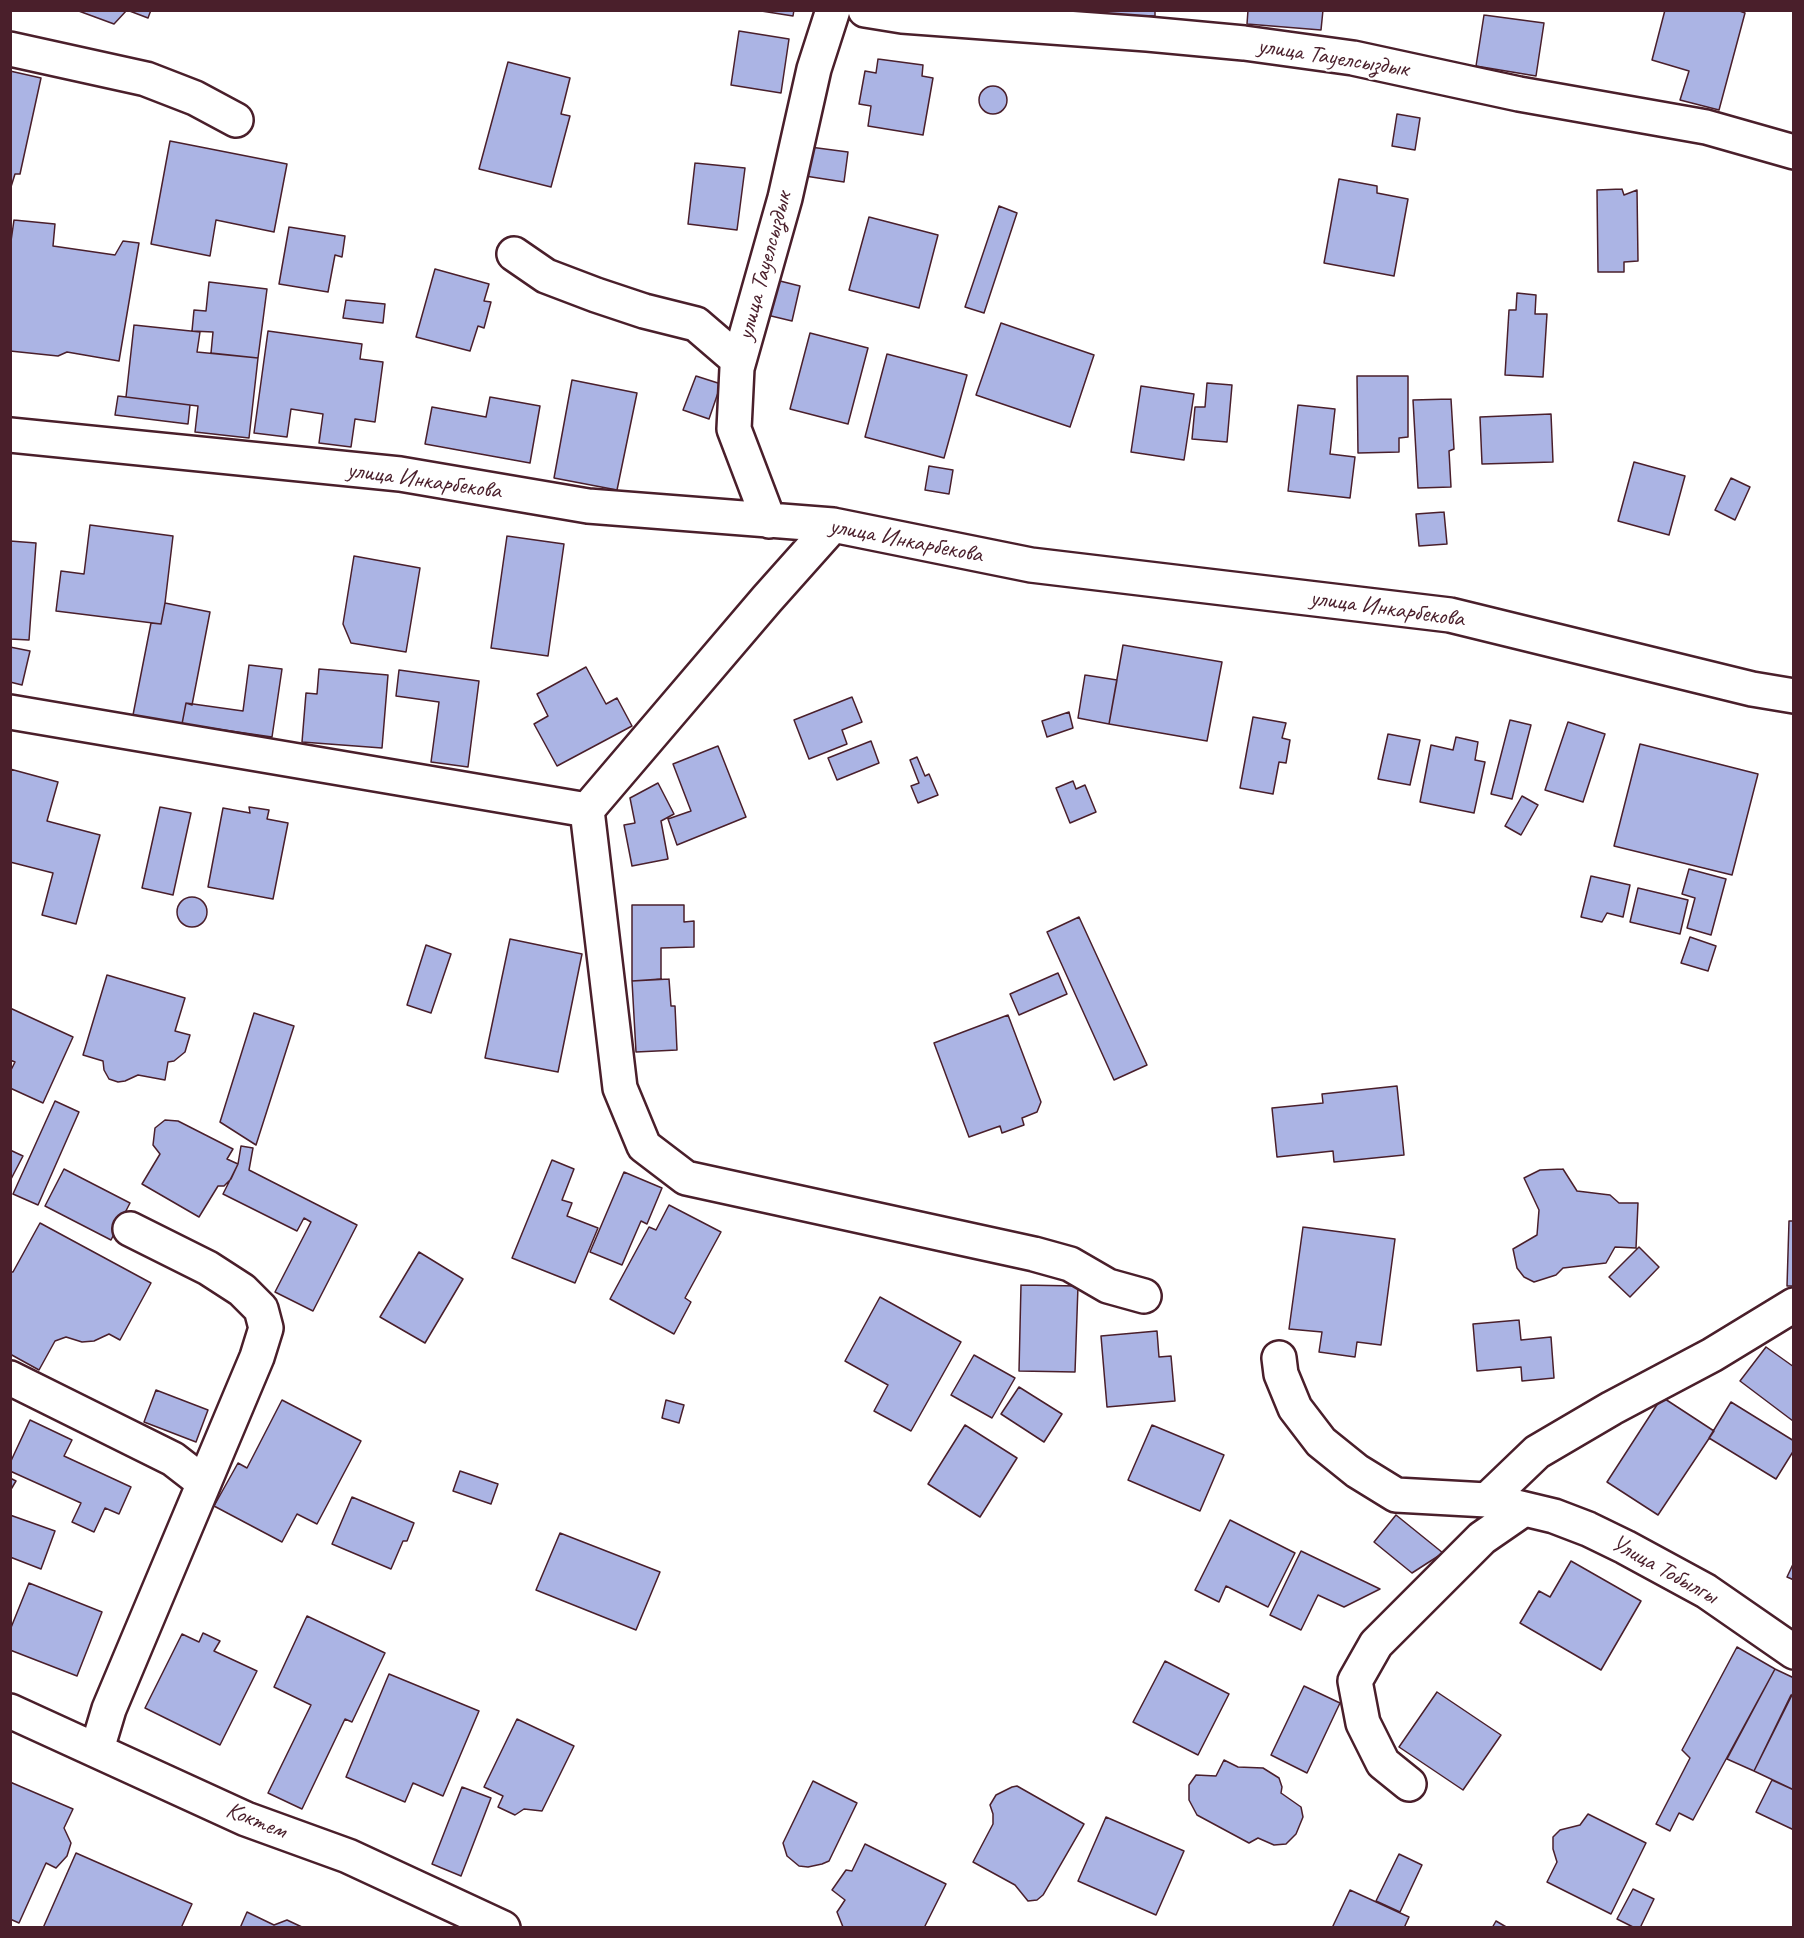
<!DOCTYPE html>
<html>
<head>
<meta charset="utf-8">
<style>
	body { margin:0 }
	#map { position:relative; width:1804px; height:1938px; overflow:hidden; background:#fff; font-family:Caveat,sans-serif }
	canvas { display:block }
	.frame { position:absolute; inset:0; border:12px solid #4a1f2b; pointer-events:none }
</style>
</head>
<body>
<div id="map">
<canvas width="1804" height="1938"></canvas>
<div class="frame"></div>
</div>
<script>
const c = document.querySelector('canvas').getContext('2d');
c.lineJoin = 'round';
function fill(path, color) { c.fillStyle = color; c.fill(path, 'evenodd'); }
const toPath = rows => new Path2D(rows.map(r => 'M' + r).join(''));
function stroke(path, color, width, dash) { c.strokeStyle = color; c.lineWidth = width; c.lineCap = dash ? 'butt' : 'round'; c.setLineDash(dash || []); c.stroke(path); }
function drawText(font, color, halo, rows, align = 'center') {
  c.font = font + ' Caveat,sans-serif'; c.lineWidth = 4.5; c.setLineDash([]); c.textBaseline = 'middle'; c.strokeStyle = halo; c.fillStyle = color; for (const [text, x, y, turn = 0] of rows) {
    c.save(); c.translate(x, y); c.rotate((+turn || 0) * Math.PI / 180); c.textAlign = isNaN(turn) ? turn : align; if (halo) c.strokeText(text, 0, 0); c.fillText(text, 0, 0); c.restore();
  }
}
const building = toPath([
	[76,10,127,10,114,24,76,10],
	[127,10,151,10,148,18,127,10],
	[755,10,794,10,793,16,755,10],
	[1088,10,1155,10,1155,16,1088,15,1088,10],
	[1248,10,1323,10,1321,30,1247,24,1248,10],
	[1665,10,1737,10,1745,13,1719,110,1680,100,1689,71,1652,60,1665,10],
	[1484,15,1544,23,1536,76,1476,66,1484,15],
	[739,31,789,39,781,93,731,85,739,31],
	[878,59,923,65,922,76,933,78,923,135,868,126,871,106,859,104,865,71,876,73,878,59],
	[508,62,570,78,561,114,570,116,551,187,479,169,508,62],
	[10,71,41,78,20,174,15,174,10,190,10,71],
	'979 100a14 14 0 1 1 28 0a14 14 0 1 1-28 0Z',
	[1397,114,1420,118,1415,150,1392,146,1397,114],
	[170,141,287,164,274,232,216,220,210,256,151,244,170,141],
	[810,147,848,152,844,182,805,176,810,147],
	[695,163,745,168,737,230,688,224,695,163],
	[1339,179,1377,186,1377,193,1408,199,1394,276,1324,263,1339,179],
	[1622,189,1624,195,1637,190,1638,261,1624,262,1624,272,1598,272,1597,190,1622,189],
	[999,206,1017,213,984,313,965,307,999,206],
	[869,217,938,235,919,308,849,290,869,217],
	[14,220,55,224,53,246,115,255,123,241,139,243,119,361,67,352,58,356,10,351,10,248,14,220],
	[289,227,345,236,342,257,335,255,328,292,279,284,289,227],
	[435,269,489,284,484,301,491,302,484,328,478,326,470,351,416,337,435,269],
	[776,280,800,286,792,321,767,315,776,280],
	[209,282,267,289,258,358,211,353,213,332,192,331,194,310,206,311,209,282],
	[1517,293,1536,295,1535,314,1547,314,1543,377,1505,375,1509,310,1516,310,1517,293],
	[346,300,385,304,383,323,343,318,346,300],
	[1001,323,1094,355,1070,427,976,395,1001,323],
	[134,325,200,332,197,352,258,358,249,438,195,432,198,406,126,397,134,325],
	[268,331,362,344,360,359,383,362,375,422,355,419,351,447,319,443,323,414,291,409,287,437,254,433,268,331],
	[810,333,868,348,848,424,790,409,810,333],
	[887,354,967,375,944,458,865,437,887,354],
	[696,376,721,384,709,419,683,410,696,376],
	[1357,376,1408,376,1408,437,1399,438,1399,452,1358,453,1357,376],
	[572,380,637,393,617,490,554,478,572,380],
	[1207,383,1232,385,1227,442,1192,439,1195,407,1205,407,1207,383],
	[1141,386,1194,394,1184,460,1131,452,1141,386],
	[118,396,190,405,188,424,115,415,118,396],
	[490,397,540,406,530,463,425,444,432,407,486,417,490,397],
	[1451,399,1454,449,1449,451,1451,487,1418,488,1413,400,1451,399],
	[1298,405,1335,409,1330,454,1355,457,1350,498,1288,491,1298,405],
	[1551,414,1553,462,1482,464,1480,417,1551,414],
	[1634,462,1685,476,1669,535,1618,521,1634,462],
	[929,466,953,470,949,494,925,490,929,466],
	[1731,478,1750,487,1735,520,1715,510,1731,478],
	[1444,512,1447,544,1419,546,1416,514,1444,512],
	[90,525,173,536,165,603,161,624,56,611,61,571,84,574,90,525],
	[507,536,564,544,548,656,491,648,507,536],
	[10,541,36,543,29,640,10,639,10,541],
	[354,556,420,568,406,652,351,643,343,624,354,556],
	[165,603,210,612,192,705,186,703,182,724,133,715,151,623,161,624,165,603],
	[1123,645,1222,662,1207,741,1109,724,1123,645],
	[10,647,30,651,22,685,10,682,10,647],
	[249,665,282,669,272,737,182,724,186,703,243,711,249,665],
	[586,667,606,704,617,698,632,726,557,766,534,724,548,716,537,694,586,667],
	[319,669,388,675,382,748,302,742,306,693,317,694,319,669],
	[399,670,479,681,468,767,431,762,439,702,396,696,399,670],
	[1085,675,1117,680,1109,724,1078,718,1085,675],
	[852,697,862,722,842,730,847,744,809,759,794,720,852,697],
	[1069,712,1073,728,1047,737,1042,721,1069,712],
	[1253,717,1286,723,1282,738,1290,740,1286,763,1279,762,1273,794,1240,788,1253,717],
	[1510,720,1531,725,1512,799,1491,794,1510,720],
	[1568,722,1605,734,1583,802,1545,790,1568,722],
	[1388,734,1420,740,1410,785,1378,779,1388,734],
	[1456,737,1478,742,1475,760,1485,762,1474,813,1420,802,1431,745,1453,750,1456,737],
	[871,741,879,763,837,780,828,758,871,741],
	[1640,744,1758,774,1732,875,1614,846,1640,744],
	[718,746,746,817,677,845,668,819,691,811,673,764,718,746],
	[917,757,925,776,929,774,938,795,918,803,911,786,919,783,910,760,917,757],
	[10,769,58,782,47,821,100,835,76,924,42,915,53,873,10,862,10,769],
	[1073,781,1076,789,1085,785,1096,812,1070,823,1056,788,1073,781],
	[658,783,674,814,661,821,668,859,632,866,624,825,635,823,630,798,658,783],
	[1522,796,1538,805,1521,835,1505,826,1522,796],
	[160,807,191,813,173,895,142,888,160,807],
	[249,807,269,810,267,819,288,823,273,899,208,887,223,808,250,813,249,807],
	[1689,869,1726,879,1711,935,1687,928,1695,898,1682,894,1689,869],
	[1591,876,1630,885,1623,917,1607,913,1602,922,1581,917,1591,876],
	[1638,888,1688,900,1680,934,1630,922,1638,888],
	'177 912a15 15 0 1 1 30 0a15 15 0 1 1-30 0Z',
	[632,905,684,905,684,922,694,921,694,947,661,948,661,979,632,981,632,905],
	[1079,917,1147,1065,1114,1080,1047,932,1079,917],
	[1690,937,1716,946,1708,971,1681,963,1690,937],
	[510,939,582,954,558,1072,485,1058,510,939],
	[426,945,451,954,431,1013,407,1005,426,945],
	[1058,973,1067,994,1019,1015,1010,994,1058,973],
	[107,975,185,998,175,1031,190,1035,185,1052,174,1061,168,1062,165,1080,138,1075,125,1081,118,1082,109,1079,104,1070,103,1061,83,1055,107,975],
	[669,979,671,1006,675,1006,677,1050,636,1052,632,981,669,979],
	[10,1008,73,1037,43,1103,10,1088,10,1072,15,1062,10,1060,10,1008],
	[254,1013,294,1026,256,1145,220,1122,254,1013],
	[1008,1015,1041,1102,1037,1112,1022,1118,1024,1125,1002,1133,1000,1126,969,1137,934,1043,1008,1015],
	[1397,1086,1404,1155,1334,1162,1333,1151,1277,1157,1272,1108,1323,1103,1322,1094,1397,1086],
	[55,1101,79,1112,38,1205,13,1194,55,1101],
	[165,1120,178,1121,233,1149,227,1159,238,1164,231,1179,224,1186,218,1186,199,1217,142,1184,160,1154,153,1145,155,1128,165,1120],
	[241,1146,253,1148,249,1170,357,1225,313,1311,275,1292,311,1222,304,1218,297,1231,223,1194,238,1164,241,1146],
	[10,1150,23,1156,10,1181,10,1150],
	[552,1160,574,1169,562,1200,572,1203,567,1216,598,1228,575,1283,512,1258,552,1160],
	[64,1169,130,1203,111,1240,45,1206,64,1169],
	[1563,1169,1577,1191,1610,1195,1619,1203,1638,1203,1636,1248,1615,1247,1606,1263,1563,1268,1556,1275,1534,1282,1524,1277,1517,1268,1513,1249,1537,1235,1539,1210,1524,1178,1540,1170,1563,1169],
	[624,1172,662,1188,647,1224,641,1221,622,1265,590,1252,624,1172],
	[669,1205,721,1232,685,1298,691,1302,674,1334,610,1299,649,1227,656,1230,669,1205],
	[1789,1221,1794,1221,1794,1286,1787,1286,1789,1221],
	[40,1223,151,1283,120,1340,109,1334,94,1341,82,1342,66,1337,55,1341,39,1370,10,1354,10,1272,13,1272,40,1223],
	[1303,1227,1395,1239,1381,1345,1357,1342,1355,1357,1319,1352,1322,1332,1289,1329,1303,1227],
	[1639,1247,1659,1267,1630,1297,1609,1277,1639,1247],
	[419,1252,463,1279,425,1343,380,1317,419,1252],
	[1021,1285,1078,1286,1075,1372,1019,1371,1021,1285],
	[880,1297,961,1342,911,1431,874,1411,888,1385,845,1361,880,1297],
	[1519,1320,1521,1340,1551,1337,1554,1378,1522,1381,1521,1367,1477,1371,1473,1324,1519,1320],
	[1157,1331,1159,1357,1171,1356,1175,1401,1107,1407,1101,1336,1157,1331],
	[1766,1347,1794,1367,1793,1421,1740,1381,1766,1347],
	[974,1355,1015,1378,992,1418,951,1395,974,1355],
	[1019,1387,1062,1414,1044,1442,1001,1414,1019,1387],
	[156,1390,208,1410,196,1442,144,1422,156,1390],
	[1662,1397,1714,1431,1658,1515,1607,1482,1662,1397],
	[282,1400,361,1441,317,1524,297,1514,282,1542,214,1506,238,1463,247,1468,282,1400],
	[666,1400,684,1405,679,1423,662,1418,666,1400],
	[1731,1402,1794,1441,1794,1450,1776,1479,1709,1438,1731,1402],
	[30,1420,72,1440,64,1456,131,1487,119,1514,105,1508,94,1532,72,1522,81,1503,10,1471,10,1463,30,1420],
	[965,1425,1017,1458,980,1517,928,1484,965,1425],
	[1152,1425,1224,1455,1200,1511,1128,1480,1152,1425],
	[460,1471,498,1484,491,1504,453,1491,460,1471],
	[10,1478,16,1481,10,1491,10,1478],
	[352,1497,414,1523,407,1541,403,1541,391,1569,332,1544,352,1497],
	[10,1515,55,1531,41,1569,10,1557,10,1515],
	[1396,1515,1443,1553,1412,1573,1374,1542,1396,1515],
	[1230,1520,1295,1553,1268,1607,1226,1586,1219,1602,1195,1590,1230,1520],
	[560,1533,660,1572,636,1630,536,1590,560,1533],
	[1301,1551,1380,1589,1344,1607,1318,1595,1301,1630,1270,1615,1301,1551],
	[1571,1561,1641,1601,1601,1670,1520,1623,1539,1591,1550,1597,1571,1561],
	[1794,1562,1794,1580,1787,1577,1794,1562],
	[29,1583,102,1612,77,1676,10,1650,10,1630,29,1583],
	[307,1616,385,1653,352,1722,345,1719,302,1809,268,1793,311,1705,274,1687,307,1616],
	[203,1633,220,1641,214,1651,257,1671,220,1745,145,1708,182,1634,199,1642,203,1633],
	[1737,1647,1775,1669,1693,1820,1679,1813,1670,1831,1656,1824,1690,1758,1682,1750,1737,1647],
	[1165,1661,1229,1694,1198,1755,1133,1722,1165,1661],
	[1775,1669,1794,1678,1794,1691,1754,1771,1727,1759,1775,1669],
	[389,1674,479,1711,443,1796,413,1783,405,1802,346,1777,389,1674],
	[1304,1686,1340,1703,1307,1773,1271,1755,1304,1686],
	[1437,1692,1501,1735,1463,1790,1399,1747,1437,1692],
	[1791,1695,1794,1696,1794,1790,1754,1771,1791,1695],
	[517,1719,574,1746,542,1811,524,1809,515,1815,498,1807,503,1796,484,1787,517,1719],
	[1224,1760,1238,1767,1263,1768,1279,1778,1282,1787,1281,1793,1301,1807,1303,1817,1296,1834,1286,1844,1274,1845,1258,1838,1249,1843,1197,1815,1189,1800,1189,1785,1196,1775,1216,1776,1224,1760],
	[1772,1780,1794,1790,1794,1830,1756,1812,1772,1780],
	[813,1781,857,1803,829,1861,822,1864,808,1867,799,1866,787,1856,783,1843,813,1781],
	[10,1782,73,1809,64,1828,71,1843,67,1856,56,1868,46,1863,19,1923,10,1919,10,1782],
	[1017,1786,1084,1824,1043,1895,1037,1900,1028,1901,1015,1885,973,1862,993,1824,993,1814,990,1805,996,1795,1012,1787,1017,1786],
	[462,1787,491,1798,461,1876,432,1864,462,1787],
	[1588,1814,1646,1843,1611,1914,1547,1882,1557,1862,1553,1849,1553,1837,1560,1830,1580,1825,1588,1814],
	[1106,1817,1184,1851,1156,1915,1078,1881,1106,1817],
	[865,1844,946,1884,924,1928,843,1927,837,1912,845,1900,832,1890,846,1870,852,1871,865,1844],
	[76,1853,192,1904,181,1928,43,1928,76,1853],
	[1399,1854,1422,1865,1400,1912,1376,1901,1399,1854],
	[1633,1889,1654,1899,1640,1928,1635,1928,1617,1919,1633,1889],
	[1350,1890,1409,1917,1404,1928,1332,1928,1350,1890],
	[247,1912,274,1925,287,1920,304,1928,240,1928,247,1912],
	[1496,1921,1508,1928,1492,1928,1496,1921]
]);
const street = toPath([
	[865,10,902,16,1147,34,1244,43,1353,58,1519,94,1706,127,1794,152],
	[10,49,146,79,195,98,236,120],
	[514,254,546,276,596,295,644,311,696,324,739,361],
	[10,435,400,474,588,506,833,525,1031,565,1450,615,1752,689,1794,696],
	[769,521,734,429,737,368,785,198,814,69,833,10],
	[833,525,767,599,587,810,620,1088,644,1146,686,1178,1034,1254,1070,1264,1108,1286,1144,1296],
	[10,712,587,810],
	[1279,1358,1281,1374,1295,1408,1321,1442,1357,1471,1396,1495,1487,1500,1537,1452,1612,1408,1712,1355,1794,1305],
	[10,1378,173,1459,204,1483],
	[1504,1504,1554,1516,1588,1529,1625,1547,1706,1591,1794,1652],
	[10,1711,246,1819,348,1856,503,1928],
	[97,1749,109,1709,257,1357,266,1328,261,1309,242,1290,208,1268,130,1229],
	[1409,1784,1383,1763,1363,1723,1355,1681,1376,1644,1482,1538,1524,1509]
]);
const streetNames = [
	["улица Тауелсыздык",1333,58,9],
	["улица Тауелсыздык",765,266,-75],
	["улица Инкарбекова",424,481,8],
	["улица Инкарбекова",906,541,11],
	["улица Инкарбекова",1387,609,8],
	["Улица Тобылгы",1664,1570,29],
	["Коктем",256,1821,22]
];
fill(building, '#abb4e4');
stroke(building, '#4a1f2b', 1.5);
stroke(street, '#4a1f2b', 38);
stroke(street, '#fff', 33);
drawText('24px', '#4a1f2b', '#fff', streetNames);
</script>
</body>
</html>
